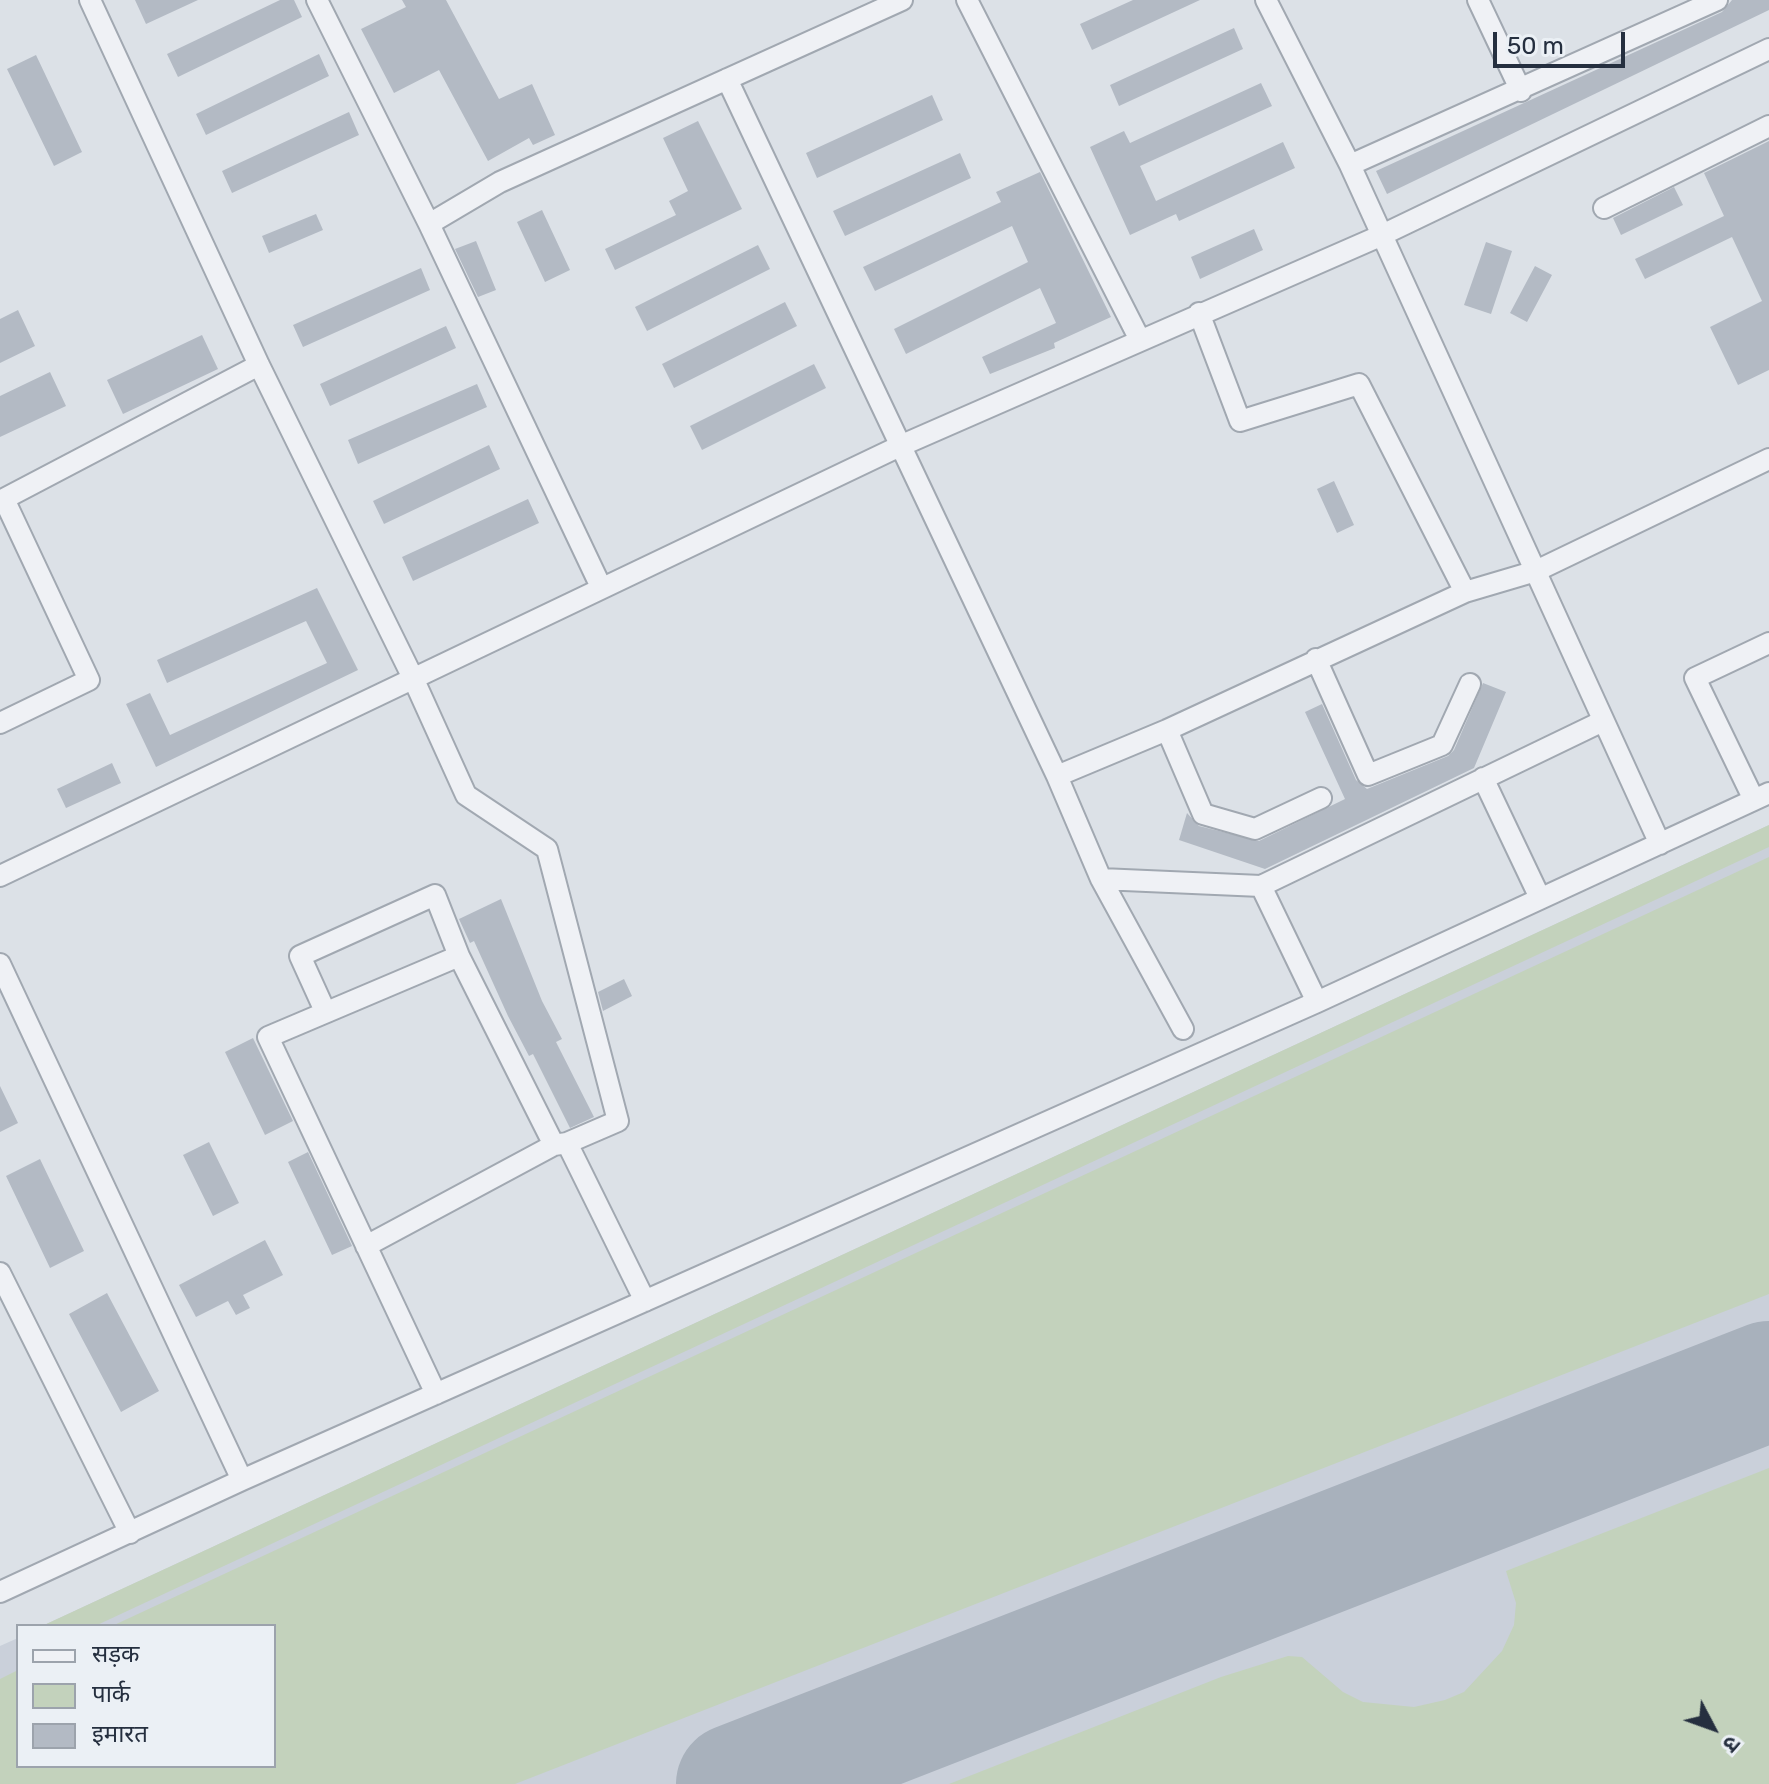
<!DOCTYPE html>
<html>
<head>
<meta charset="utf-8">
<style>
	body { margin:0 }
	#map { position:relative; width:1769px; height:1784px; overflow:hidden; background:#dce1e7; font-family:Rubik,"Noto Sans Devanagari",sans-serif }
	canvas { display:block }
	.legend { position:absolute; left:16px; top:1624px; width:260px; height:144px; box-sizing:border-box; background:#ebf0f5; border:2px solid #9ca3ac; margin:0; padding:10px 14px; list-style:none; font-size:24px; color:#252f3f }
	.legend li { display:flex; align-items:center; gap:16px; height:40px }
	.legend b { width:40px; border:2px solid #9ca3ac }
	.north { position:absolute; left:1673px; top:1688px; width:80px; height:80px; -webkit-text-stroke:6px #ebf0f5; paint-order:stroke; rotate:131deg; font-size:22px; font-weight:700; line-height:32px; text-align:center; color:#252f3f }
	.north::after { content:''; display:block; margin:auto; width:28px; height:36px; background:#252f3f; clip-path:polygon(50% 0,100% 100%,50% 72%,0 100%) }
	.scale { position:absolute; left:1493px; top:32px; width:132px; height:36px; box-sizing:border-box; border:4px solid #252f3f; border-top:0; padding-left:10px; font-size:24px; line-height:28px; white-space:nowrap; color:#252f3f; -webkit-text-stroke:6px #ebf0f5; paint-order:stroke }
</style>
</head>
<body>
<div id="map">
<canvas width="1769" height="1784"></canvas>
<ul class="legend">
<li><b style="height:10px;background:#eff1f5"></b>सड़क</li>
<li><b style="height:22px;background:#c3d2bc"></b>पार्क</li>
<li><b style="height:22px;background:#b3bac4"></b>इमारत</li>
</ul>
<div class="north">उ</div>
<div class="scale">50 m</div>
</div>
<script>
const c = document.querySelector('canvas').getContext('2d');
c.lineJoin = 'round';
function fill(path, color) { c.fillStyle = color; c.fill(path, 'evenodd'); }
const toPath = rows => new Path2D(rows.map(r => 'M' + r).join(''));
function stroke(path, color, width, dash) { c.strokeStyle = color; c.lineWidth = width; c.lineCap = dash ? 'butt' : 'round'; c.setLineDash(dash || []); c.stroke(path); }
const built = toPath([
	[1769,825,1769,1784,0,1784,0,1646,18,1638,18,1766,274,1766,274,1626,42,1626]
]);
const green = toPath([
	[1769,825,1769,847,95,1626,42,1626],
	[1769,857,1769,1294,515,1784,0,1784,0,1679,18,1670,18,1766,274,1766,274,1626,112,1626],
	[1769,1468,1769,1784,949,1784,1221,1677,1288,1656,1302,1657,1343,1692,1363,1702,1414,1707,1445,1700,1464,1692,1502,1651,1514,1625,1516,1603,1506,1571]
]);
const runway = toPath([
	[736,1784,1769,1381]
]);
const building = toPath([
	[135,0,198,0,146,24],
	[280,0,294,0,302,17,178,77,167,54],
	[402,0,446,0,499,99,532,84,555,135,533,145,529,138,488,161,439,70,394,93,361,29,406,7],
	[1133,0,1200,0,1092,50,1080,24],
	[1732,0,1769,0,1769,10,1387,194,1376,171,1722,12],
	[1234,28,1243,49,1119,106,1110,85],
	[319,54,329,76,206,135,196,114],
	[36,55,82,152,54,166,7,69],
	[1261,83,1272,106,1140,166,1156,201,1283,142,1295,168,1179,221,1176,214,1130,235,1090,147,1124,131,1130,143],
	[932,95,943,120,817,178,806,153],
	[349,112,359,135,232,193,222,171],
	[698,121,742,209,615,270,605,249,676,215,669,201,688,191,663,138],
	[1769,141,1769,370,1738,385,1710,327,1762,301,1732,237,1645,279,1635,259,1724,216,1704,173],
	[960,153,971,178,845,236,833,211],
	[1040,172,1111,317,1054,343,1055,348,990,374,982,357,1056,323,1040,288,906,354,894,329,1028,262,1012,226,875,291,863,267,1001,202,996,192],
	[1674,187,1683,205,1621,235,1613,218],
	[542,210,570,270,545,282,517,222],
	[316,214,323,230,269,253,262,236],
	[1254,229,1263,250,1200,279,1191,257],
	[476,241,496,290,478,297,455,249],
	[1486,242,1512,251,1491,314,1464,305],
	[758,245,770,269,647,331,635,307],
	[1535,266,1552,275,1527,322,1510,313],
	[421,268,430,290,303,347,293,325],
	[785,302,797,326,674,388,662,364],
	[18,310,35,346,0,363,0,319],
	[446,326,456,348,330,406,320,384],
	[202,335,218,369,123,414,107,380],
	[814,364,826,388,702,450,690,426],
	[50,372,66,406,0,437,0,396],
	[477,384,487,407,358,464,348,440],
	[489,445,500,469,384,524,373,501],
	[1334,481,1354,525,1337,533,1317,489],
	[528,499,539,523,413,581,402,557],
	[317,588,358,670,156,767,126,704,150,693,170,735,327,663,306,621,167,683,157,660],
	[1483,683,1506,692,1474,768,1265,869,1179,840,1187,813,1199,826,1259,841,1345,799,1305,712,1322,704,1356,780,1367,789,1448,756,1454,750],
	[112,763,121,783,66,808,57,789],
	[501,899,542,1001,562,1039,556,1042,594,1117,570,1128,533,1054,529,1056,508,1016,474,941,470,943,459,919],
	[624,979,632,996,603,1011,598,992],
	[253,1038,293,1121,265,1135,225,1052],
	[0,1086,18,1123,0,1132],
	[209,1142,239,1203,213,1216,183,1155],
	[308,1152,352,1246,332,1255,288,1162],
	[40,1159,84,1251,50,1268,6,1176],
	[265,1240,283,1275,243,1295,250,1308,236,1315,228,1301,196,1317,179,1285],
	[107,1293,159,1391,121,1412,69,1314]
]);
const street = toPath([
	[90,0,259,365,413,678,466,795,547,849,618,1121,567,1143,554,1145,366,1246],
	[317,0,429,224,601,587],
	[967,0,1140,340],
	[1266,0,1350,165,1660,844],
	[1478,0,1521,91],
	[727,79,1057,776,1101,879,1183,1029],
	[1350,165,1717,0],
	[1604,208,1769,126],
	[429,224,500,182,902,0],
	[1199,313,1240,421,1359,384,1465,592],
	[0,501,259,365],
	[1316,659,1368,775,1442,745,1470,684],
	[0,723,89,680,4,499],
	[1167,730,1203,814,1255,829,1321,798],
	[1057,776,1167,730,1465,592,1536,571,1769,459],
	[1483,778,1540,898],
	[1754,800,1695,678,1769,643],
	[0,876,900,446,1380,236,1769,49],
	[1101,879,1261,886,1603,721],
	[1261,886,1317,1002],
	[0,964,242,1480],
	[325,1011,300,956,435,895,459,956,554,1145],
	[567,1143,645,1301],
	[0,1273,130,1533],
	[436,1394,268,1037,459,956],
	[0,1592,242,1480,1317,1002,1769,793]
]);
fill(built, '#cad0da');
fill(green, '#c3d2bc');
stroke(runway, '#a8b1bc', 120);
fill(building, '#b3bac4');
stroke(street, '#a1a8b1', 24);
stroke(street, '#eff1f5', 20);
</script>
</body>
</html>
